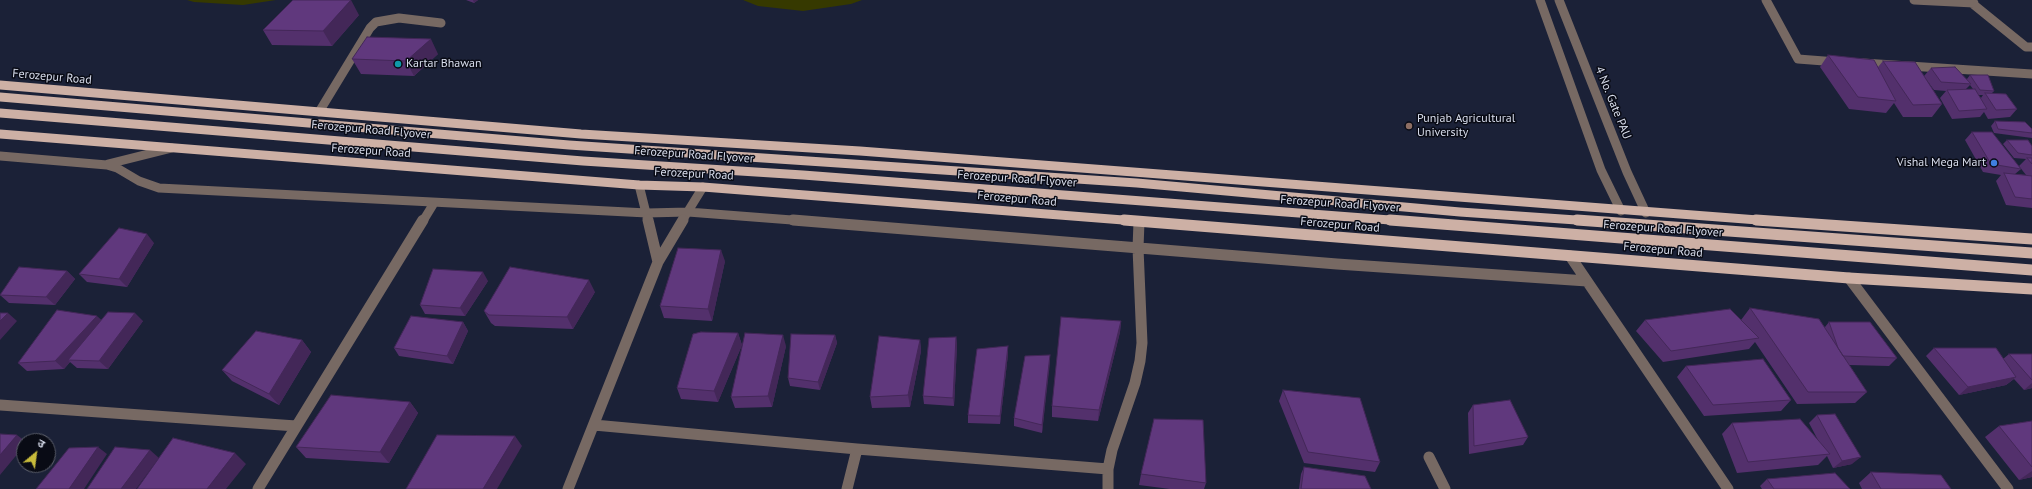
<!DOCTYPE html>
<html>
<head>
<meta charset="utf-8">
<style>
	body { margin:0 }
	#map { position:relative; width:2032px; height:489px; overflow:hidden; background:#1b2137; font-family:"PT Sans","Noto Sans Devanagari",sans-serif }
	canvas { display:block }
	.north { position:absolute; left:16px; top:433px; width:40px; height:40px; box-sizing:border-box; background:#090b15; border:1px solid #5c5f6b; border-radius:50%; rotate:29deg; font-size:11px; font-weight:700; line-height:16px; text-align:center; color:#d8ddec }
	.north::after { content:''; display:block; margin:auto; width:14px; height:18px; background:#c8bb3b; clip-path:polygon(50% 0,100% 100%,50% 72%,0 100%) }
</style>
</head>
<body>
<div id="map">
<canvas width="2032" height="489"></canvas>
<div class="north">उ</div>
</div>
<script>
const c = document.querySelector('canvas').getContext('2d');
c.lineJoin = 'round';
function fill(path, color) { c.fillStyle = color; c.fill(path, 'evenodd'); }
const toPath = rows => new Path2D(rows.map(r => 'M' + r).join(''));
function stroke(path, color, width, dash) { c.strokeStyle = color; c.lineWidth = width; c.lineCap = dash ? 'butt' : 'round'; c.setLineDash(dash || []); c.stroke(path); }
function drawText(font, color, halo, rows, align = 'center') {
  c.font = font + ' "PT Sans",sans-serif'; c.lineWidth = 3; c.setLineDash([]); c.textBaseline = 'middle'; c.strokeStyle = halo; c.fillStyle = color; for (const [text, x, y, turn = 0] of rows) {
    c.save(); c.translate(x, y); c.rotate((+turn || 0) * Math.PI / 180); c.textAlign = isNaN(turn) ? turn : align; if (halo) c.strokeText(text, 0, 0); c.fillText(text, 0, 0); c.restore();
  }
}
const green = toPath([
	[187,0,276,0,243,5,194,2],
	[743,0,862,0,851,4,803,11,758,6]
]);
const minorFar1 = toPath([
	[1540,0,1601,170,1621,211],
	[1559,0,1627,172,1646,213],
	[1766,0,1798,59,1837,62],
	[1914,0,1974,3],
	[1968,0,2026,47,2032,47],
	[1863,63,2032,74],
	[319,112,370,28,376,22,399,18,441,23],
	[0,156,107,165,117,168,139,181,159,188,647,213,688,212,805,221],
	[108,164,172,148],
	[639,185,648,221],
	[423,221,434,203],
	[682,221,703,187]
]);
const minor = toPath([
	[648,220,658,262],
	[793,220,1337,264,1587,281],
	[1570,256,1728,489],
	[1849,278,2008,489],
	[0,405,296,426],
	[594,425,857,449,1108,469],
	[1429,457,1445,489],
	[258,489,423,220],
	[568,489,658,262,683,220],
	[847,489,857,449],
	[1108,489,1108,469,1112,450,1135,383,1140,361,1142,343,1138,248,1139,222]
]);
const majorFar1 = toPath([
	[0,85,581,134,860,151,1771,221],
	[0,97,569,145,1137,183,1460,212,1591,221],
	[0,113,583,161,803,175,1403,221],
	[0,134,639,185,703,187,1136,221]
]);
const major = toPath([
	[1124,220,1849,278,2032,289],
	[1390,220,2032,270],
	[1577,220,2032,253],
	[1756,220,2032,239]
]);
const wall = toPath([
	[466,0,478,0,474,3],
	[359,15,332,46,272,45,263,30],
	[438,54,414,76,361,74,352,59],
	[1828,55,1878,67,1883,61,1924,76,1931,68,1967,79,1970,75,1994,91,1992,93,2017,109,2010,117,1988,119,1984,112,1980,117,1952,119,1940,98,1946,91,1934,90,1926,79,1942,104,1932,117,1903,117,1894,103,1886,113,1849,109,1820,67],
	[1970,85,1973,89,1966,89],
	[1978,95,1983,95,1981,98],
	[1995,121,2032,129,2032,138,1994,133,1991,126],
	[1972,132,2021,169,2015,174,2026,175,2019,166,2026,159,2014,158,2003,144,2007,140,2032,146,2032,208,2006,205,1996,181,2001,175,1983,172,1965,140],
	[154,243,127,287,87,282,79,274],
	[725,261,712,321,664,318,660,306],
	[67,271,75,279,55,305,9,303,0,295],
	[488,281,465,316,425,314,420,305],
	[595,292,573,329,495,326,491,323,484,311],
	[1750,308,1825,327,1829,322,1897,358,1889,366,1849,365,1867,392,1855,403,1797,404,1755,342,1749,349,1663,362,1636,331,1645,320,1741,320],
	[101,320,143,321,108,369,77,368,70,362,64,369,27,371,18,363],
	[1121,321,1120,332,1098,421,1052,417,1052,406],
	[463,322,468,331,453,364,399,356,394,348],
	[738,333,742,345,718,402,681,399,677,388],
	[835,335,837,343,820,390,790,386,788,378],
	[956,337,957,345,954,406,924,404,923,396],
	[302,340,311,352,279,405,232,381,222,370],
	[920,340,921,351,910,407,872,408,870,397],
	[786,346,772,407,735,408,731,397],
	[1008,346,1008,354,1000,424,968,423,968,415],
	[1934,348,2003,359,2009,354,2032,354,2032,388,2024,390,2014,379,2006,385,1959,395,1926,356],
	[1050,355,1042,433,1014,426,1014,418],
	[1686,366,1791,400,1781,411,1704,416,1677,377],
	[1283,390,1380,462,1375,472,1304,463,1279,401],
	[410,402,418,413,389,463,306,458,296,447],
	[1473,405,1528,437,1523,445,1469,454,1468,413],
	[1817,415,1852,464,1833,468,1827,456,1818,465,1737,473,1722,434,1732,423,1819,442,1809,423],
	[2032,421,2032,477,2019,480,1985,437,1999,426],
	[1304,467,1371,489,1299,489,1301,474],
	[1871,472,1951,489,1862,489,1859,483],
	[1141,474,1206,483,1204,489,1170,489,1139,485],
	[1767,479,1850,489,1762,489,1760,486]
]);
const shadedWall = toPath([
	[351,0,359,15,332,46,323,31],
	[473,0,478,0,474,3],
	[431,39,438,54,414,76,406,61],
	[147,234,154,243,127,287,119,279],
	[721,250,725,261,712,321,708,309],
	[67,271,75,279,55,305,46,297],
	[483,272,488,281,465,316,460,308],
	[589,280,595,292,573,329,567,317],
	[8,313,17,321,0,340,0,321],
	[135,313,143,321,108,369,99,361],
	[97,316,106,324,68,360,70,362,64,369,55,361],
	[1121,321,1120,332,1098,421,1099,410],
	[463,322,468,331,453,364,447,356],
	[738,333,742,345,718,402,714,391],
	[783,335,786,346,772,407,768,396],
	[835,335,837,343,820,390,818,382],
	[956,337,957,345,954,406,953,398],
	[302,340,311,352,279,405,269,394],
	[920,340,921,351,910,407,908,395],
	[1008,346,1008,354,1000,424,1000,416],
	[1050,355,1050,363,1042,433,1042,425],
	[2016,377,2006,385,1959,395,1968,387],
	[2032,383,2032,388,2024,390],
	[410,402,418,413,389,463,380,452],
	[17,435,25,441,24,441,24,446,0,475,0,455],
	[515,436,522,446,497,489,483,489],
	[98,447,107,454,84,489,69,489],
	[150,450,159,458,136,489,121,489],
	[235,453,246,464,226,489,207,489],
	[1861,457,1852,464,1833,468,1842,461],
	[2032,471,2032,477,2019,480]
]);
const building = toPath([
	[293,0,351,0,323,31,263,30,293,0],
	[367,37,431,39,406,61,352,59,367,37],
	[1828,55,1874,60,1896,101,1858,97,1828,55],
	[1883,61,1915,62,1942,104,1913,105,1883,61],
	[1955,67,1971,84,1941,82,1931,68,1955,67],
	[1970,75,1988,75,1994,91,1980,90,1970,75],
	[1975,89,1987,109,1959,111,1947,90,1975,89],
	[1985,93,2006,94,2017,109,1996,110,1985,93],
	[1995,121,2025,122,2032,129,2032,133,1998,129,1995,121],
	[1972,132,1992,132,2021,169,1991,164,1972,132],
	[2007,140,2028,140,2032,146,2032,155,2018,153,2007,140],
	[2027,158,2032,158,2032,164,2027,158],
	[2004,173,2032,176,2032,199,2015,197,2004,173],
	[119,228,147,234,119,279,79,274,119,228],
	[678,248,721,250,708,309,660,306,678,248],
	[19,267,67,271,46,297,0,295,19,267],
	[510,267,589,280,567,317,489,315,484,311,510,267],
	[433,269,483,272,460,308,420,305,433,269],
	[1750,308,1819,319,1867,392,1808,392,1750,308],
	[1730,309,1759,338,1671,351,1645,320,1730,309],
	[57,310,97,316,55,361,18,363,57,310],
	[108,312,135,313,99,361,68,360,108,312],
	[0,313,8,313,0,321,0,313],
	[411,316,463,322,447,356,394,348,411,316],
	[1061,317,1121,321,1099,410,1052,406,1061,317],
	[1829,322,1870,322,1897,358,1843,356,1838,348,1829,322],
	[256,331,302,340,269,394,222,370,256,331],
	[701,332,738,333,714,391,677,388,693,334,701,332],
	[745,333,783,335,768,396,731,397,745,333],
	[791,334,835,335,818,382,788,378,791,334],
	[879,336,920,340,908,395,870,397,879,336],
	[956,337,953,398,923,396,929,338,956,337],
	[1008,346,1000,416,968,415,977,349,1008,346],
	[1934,348,1996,348,2016,377,1968,387,1934,348],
	[2009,354,2032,354,2032,380,2009,354],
	[1050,355,1042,425,1014,418,1025,356,1050,355],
	[1763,359,1791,400,1713,405,1686,366,1763,359],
	[1283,390,1360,398,1380,462,1308,452,1283,390],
	[331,395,410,402,380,452,296,447,331,395],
	[1510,400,1528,437,1474,446,1473,405,1510,400],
	[1835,414,1861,457,1842,461,1817,415,1835,414],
	[1154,419,1203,420,1206,483,1141,474,1154,419],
	[1800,419,1830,454,1748,462,1732,423,1800,419],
	[2032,421,2032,467,1999,426,2032,421],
	[0,434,17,435,0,455,0,434],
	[437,435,515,436,483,489,406,489,437,435],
	[173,438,235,453,207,489,137,489,173,438],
	[98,447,69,489,36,489,69,448,98,447],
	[115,447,150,450,121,489,87,489,115,447],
	[1304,467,1365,476,1371,489,1301,489,1304,467],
	[1871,472,1941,475,1951,489,1881,489,1871,472],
	[1835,473,1850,489,1774,489,1767,479,1835,473]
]);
const markers = [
	[398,64,4,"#0f9aa8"],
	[1409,126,4,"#8d6e63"],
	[1994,163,4,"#3f7fe0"]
];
const poiNames = [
	["Kartar Bhawan",406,64],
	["Punjab Agricultural",1417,119],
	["University",1417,133],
	["Vishal Mega Mart",1986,163,"right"]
];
const streetNames = [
	["Ferozepur Road",52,77,5],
	["4 No. Gate PAU",1613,103,68],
	["Ferozepur Road Flyover",371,130,5],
	["Ferozepur Road",371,151,4],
	["Ferozepur Road Flyover",694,155,4],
	["Ferozepur Road",694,174,3],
	["Ferozepur Road Flyover",1017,179,4],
	["Ferozepur Road",1017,199,5],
	["Ferozepur Road Flyover",1340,204,4],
	["Ferozepur Road",1340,225,5],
	["Ferozepur Road Flyover",1663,229,4],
	["Ferozepur Road",1663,250,5]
];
fill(green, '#363900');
stroke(minorFar1, '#776963', 9);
stroke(minor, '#776963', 11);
stroke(majorFar1, '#cdb0a5', 9);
stroke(major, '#cdb0a5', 11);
fill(wall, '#53306c');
fill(shadedWall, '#432758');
fill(building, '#60387d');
stroke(building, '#432758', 1);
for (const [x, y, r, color] of markers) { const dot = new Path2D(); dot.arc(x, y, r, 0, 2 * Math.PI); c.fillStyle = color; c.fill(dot); stroke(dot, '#090b15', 1.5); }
drawText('12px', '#d8ddec', '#090b15', poiNames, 'left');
drawText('12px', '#d8ddec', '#090b15', streetNames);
</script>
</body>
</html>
